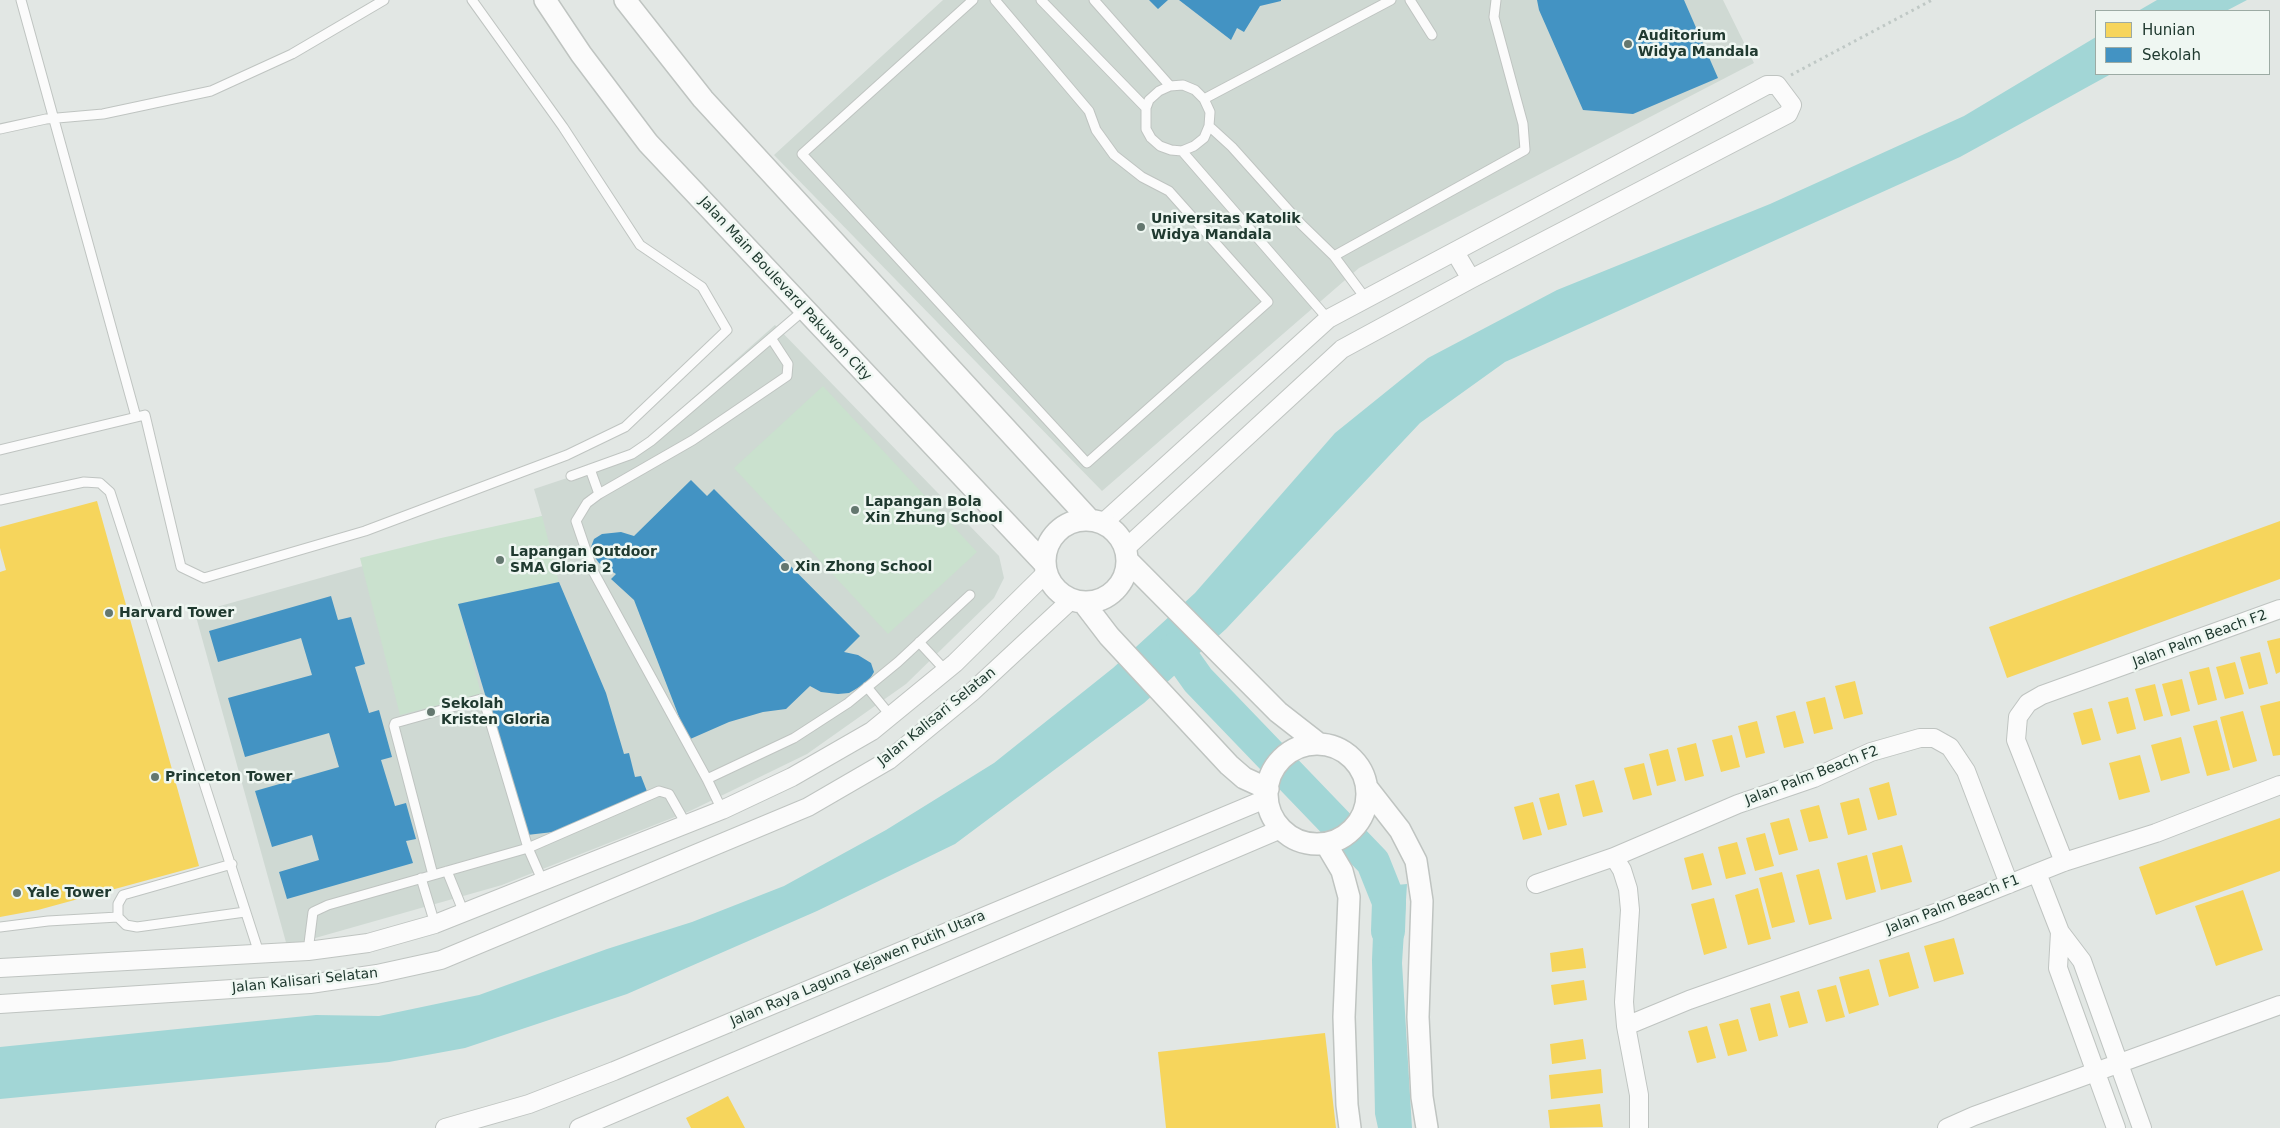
<!DOCTYPE html>
<html>
<head>
<meta charset="utf-8">
<style>
	body { margin:0 }
	#map { position:relative; width:2280px; height:1128px; overflow:hidden; background:#e2e7e4; font-family:"DejaVu Sans",sans-serif }
	canvas { display:block }
	.legend { position:absolute; left:2095px; top:10px; width:175px; height:65px; box-sizing:border-box; background:#eff7f2; border:1px solid #9caba4; margin:0; padding:6px 9px; list-style:none; font-size:15px; color:#203a30 }
	.legend li { display:flex; align-items:center; gap:10px; height:25px }
	.legend b { width:25px; border:1px solid #9caba4 }
</style>
</head>
<body>
<div id="map">
<canvas width="2280" height="1128"></canvas>
<ul class="legend">
<li><b style="height:14px;background:#f6d55c"></b>Hunian</li>
<li><b style="height:14px;background:#4393c3"></b>Sekolah</li>
</ul>
</div>
<script>
const c = document.querySelector('canvas').getContext('2d');
c.lineJoin = 'round';
function fill(path, color) { c.fillStyle = color; c.fill(path, 'evenodd'); }
const toPath = rows => new Path2D(rows.map(r => 'M' + r).join(''));
function stroke(path, color, width, dash) { c.strokeStyle = color; c.lineWidth = width; c.lineCap = dash ? 'butt' : 'round'; c.setLineDash(dash || []); c.stroke(path); }
function drawText(font, color, halo, rows, align = 'center') {
  c.font = font + ' "DejaVu Sans",sans-serif'; c.lineWidth = 5; c.setLineDash([]); c.textBaseline = 'middle'; c.strokeStyle = halo; c.fillStyle = color; for (const [text, x, y, turn = 0] of rows) {
    c.save(); c.translate(x, y); c.rotate((+turn || 0) * Math.PI / 180); c.textAlign = isNaN(turn) ? turn : align; if (halo) c.strokeText(text, 0, 0); c.fillText(text, 0, 0); c.restore();
  }
}
const built = toPath([
	[943,0,1723,0,1754,63,1359,268,1102,491,774,155],
	[775,325,999,556,1004,578,994,598,906,684,807,754,690,811,502,885,287,946,195,613,542,516,534,489,624,459]
]);
const green = toPath([
	[823,386,977,552,888,634,734,468],
	[542,516,559,582,458,604,481,694,400,715,360,558,441,538]
]);
const water = toPath([
	[2157,0,2247,0,2226,11,2138,11],
	[2096,37,2096,74,2111,74,1960,157,1505,362,1420,423,1226,629,1144,703,955,844,817,911,627,994,465,1048,389,1062,0,1099,0,1047,316,1015,379,1016,479,995,607,949,692,922,784,886,886,830,994,763,1113,668,1195,593,1335,433,1428,358,1557,290,1770,204,1964,116],
	[1407,884,1402,963,1412,1128,1378,1128,1375,1114,1372,960,1375,887]
]);
const homes = toPath([
	[97,501,199,866,38,910,0,917,0,572,6,570,0,548,0,527],
	[2280,521,2280,579,2007,678,1989,627],
	[2280,638,2280,672,2276,674,2267,641],
	[2260,652,2268,684,2249,689,2240,657],
	[2235,662,2244,694,2225,699,2216,667],
	[2209,667,2217,700,2198,705,2189,672],
	[2182,679,2190,711,2171,716,2162,684],
	[1855,681,1863,714,1844,719,1835,686],
	[2155,684,2163,716,2144,721,2135,689],
	[1825,697,1833,729,1814,734,1806,702],
	[2128,697,2136,729,2117,734,2108,702],
	[2280,701,2280,755,2273,756,2260,706],
	[2092,708,2101,740,2082,745,2073,713],
	[1795,711,1804,743,1784,748,1776,716],
	[2243,711,2257,761,2233,768,2220,717],
	[2217,720,2230,770,2207,776,2193,726],
	[1757,721,1765,753,1746,758,1738,726],
	[1732,735,1740,767,1721,772,1712,740],
	[2181,737,2190,773,2161,781,2151,745],
	[1696,743,1704,776,1685,781,1677,748],
	[1668,749,1676,781,1657,786,1649,754],
	[2140,755,2150,792,2119,800,2109,763],
	[1644,763,1652,795,1633,800,1624,768],
	[1594,780,1603,812,1583,817,1575,785],
	[1889,782,1897,815,1878,820,1869,788],
	[1559,793,1567,825,1548,830,1539,798],
	[1859,798,1867,830,1848,835,1840,803],
	[1533,802,1542,835,1523,840,1514,807],
	[1819,805,1828,838,1809,842,1800,810],
	[1789,818,1798,850,1779,855,1770,823],
	[2280,818,2280,871,2156,915,2139,867],
	[1765,833,1774,866,1755,871,1746,838],
	[1737,842,1746,874,1726,879,1718,847],
	[1902,845,1912,882,1881,890,1872,853],
	[1703,853,1712,885,1692,890,1684,858],
	[1867,855,1876,892,1846,900,1837,863],
	[1819,869,1832,919,1809,925,1796,875],
	[1782,872,1795,922,1772,928,1759,878],
	[1758,888,1771,939,1748,945,1735,895],
	[2243,890,2263,950,2216,966,2195,906],
	[1714,898,1727,948,1704,955,1691,904],
	[1954,938,1964,974,1934,982,1924,946],
	[1583,948,1586,968,1552,972,1550,953],
	[1909,952,1919,988,1889,997,1879,960],
	[1869,969,1879,1005,1849,1014,1839,977],
	[1584,980,1587,1000,1554,1005,1551,985],
	[1836,985,1845,1017,1826,1022,1817,990],
	[1799,991,1808,1023,1789,1028,1780,996],
	[1770,1003,1778,1036,1759,1041,1750,1008],
	[1738,1019,1747,1051,1728,1056,1719,1024],
	[1707,1026,1716,1058,1697,1063,1688,1031],
	[1325,1033,1336,1128,1166,1128,1158,1052],
	[1583,1039,1586,1059,1552,1064,1550,1044],
	[1601,1069,1603,1093,1551,1099,1549,1075],
	[728,1096,745,1128,691,1128,686,1118],
	[1600,1104,1603,1127,1550,1128,1548,1110]
]);
const schools = toPath([
	[1149,0,1168,0,1158,9],
	[1179,0,1281,0,1281,1,1260,6,1244,32,1237,28,1231,40],
	[1537,0,1684,0,1718,78,1633,114,1583,110,1539,10],
	[691,480,707,496,714,489,860,636,844,652,858,655,871,663,874,672,868,682,849,693,838,694,821,692,810,686,786,709,763,712,729,722,688,740,634,600,611,579,616,574,599,563,591,552,591,547,594,539,602,534,621,532,634,536],
	[559,582,606,693,624,754,629,753,635,777,641,776,648,794,553,832,527,835,458,604],
	[331,596,338,620,351,617,365,664,355,667,369,713,379,710,392,757,381,760,395,806,406,803,416,839,406,841,413,863,287,899,279,872,319,860,312,835,272,847,255,791,339,767,329,733,245,757,228,698,312,675,301,638,218,662,209,631]
]);
const river = toPath([
	[1176,649,1198,680,1373,862,1389,902,1388,931]
]);
const path = toPath([
	[1791,75,1932,0]
]);
const service = toPath([
	[21,0,136,417],
	[973,0,802,154,1087,463,1268,302,1169,191,1142,177,1114,155,1096,130,1089,111,995,0],
	[1041,0,1146,108],
	[1094,0,1170,86],
	[1410,0,1432,35],
	[1204,99,1391,0],
	[1209,126,1204,138,1194,146,1182,151,1171,150,1160,146,1151,138,1146,129,1146,108,1149,100,1159,91,1170,86,1183,85,1195,90,1204,99,1210,112,1209,126,1232,147,1301,224,1334,256,1366,299],
	[0,129,46,119,103,114,211,91,292,54,384,0],
	[1182,151,1328,319],
	[1334,256,1525,150,1523,124,1494,17,1496,0],
	[771,338,788,364,787,376,693,440,599,494,587,503,576,521,593,571,707,779,794,738,848,703,898,662,970,595],
	[0,450,145,415,181,567,204,578,365,531,567,455,625,427,727,330,702,287,640,245,563,127,472,0],
	[590,469,599,494],
	[571,476,632,454,651,441,804,310],
	[0,500,84,482,100,483,110,492,259,953],
	[919,642,945,670],
	[867,687,890,715],
	[707,779,722,810],
	[447,871,464,913],
	[433,875,394,726,395,723,481,699,484,701,528,848,543,882],
	[421,878,435,924],
	[118,917,118,904,123,895,232,864],
	[0,927,48,921,118,917,126,925,137,927,245,912],
	[308,951,313,912,328,905,528,848,659,791,669,794,686,824]
]);
const minor = toPath([
	[1455,252,1471,279],
	[1103,523,1328,319,1767,85,1777,85,1792,105,1788,114,1471,279,1342,349,1126,548],
	[1614,857,1622,870,1628,889,1630,910,1624,1002,1626,1026,1639,1095,1639,1128],
	[2064,862,2016,740,2018,717,2028,703,2042,695,2280,609],
	[2037,873,2060,932],
	[1536,884,1614,857,1738,804,1814,778,1871,752,1920,738,1934,738,1950,747,1966,771,2009,884],
	[0,968,308,951,368,943,435,924,722,810,792,777,872,731,955,663,1046,573],
	[0,1004,310,984,377,974,441,960,808,807,889,760,973,691,1071,600],
	[1626,1026,1689,1000,1941,911,2064,862,2156,833,2280,785],
	[445,1128,529,1104,614,1071,1268,798],
	[579,1128,1281,829],
	[1947,1128,1974,1116,2280,1005],
	[2116,1128,2058,968,2060,932,2082,961,2142,1128]
]);
const tertiary = toPath([
	[545,0,581,54,648,143,1044,563],
	[625,0,703,99,1089,519],
	'1045 561a41 41 0 1 1 82 0a41 41 0 1 1-82 0Z',
	[1127,560,1278,712,1319,744],
	[1083,602,1109,636,1229,765,1244,778,1268,789],
	'1267 794a50 50 0 1 1 100 0a50 50 0 1 1-100 0Z',
	[1368,789,1400,830,1416,861,1422,901,1418,1017,1422,1097,1427,1128],
	[1326,844,1342,871,1349,897,1344,1017,1347,1105,1350,1128]
]);
const markers = [
	[1628,44,5,"#64776f"],
	[1141,227,5,"#64776f"],
	[855,510,5,"#64776f"],
	[500,560,5,"#64776f"],
	[785,567,5,"#64776f"],
	[109,613,5,"#64776f"],
	[431,712,5,"#64776f"],
	[155,777,5,"#64776f"],
	[17,893,5,"#64776f"]
];
const poiNames = [
	["Auditorium",1638,36],
	["Widya Mandala",1638,52],
	["Universitas Katolik",1151,219],
	["Widya Mandala",1151,235],
	["Lapangan Bola",865,502],
	["Xin Zhung School",865,518],
	["Lapangan Outdoor",510,552],
	["SMA Gloria 2",510,568],
	["Xin Zhong School",795,567],
	["Harvard Tower",119,613],
	["Sekolah",441,704],
	["Kristen Gloria",441,720],
	["Princeton Tower",165,777],
	["Yale Tower",27,893]
];
const streetNames = [
	["Jalan Main Boulevard Pakuwon City",785,289,47],
	["Jalan Palm Beach F2",2200,639,-20],
	["Jalan Kalisari Selatan",937,717,-39],
	["Jalan Palm Beach F2",1812,776,-21],
	["Jalan Palm Beach F1",1953,905,-21],
	["Jalan Raya Laguna Kejawen Putih Utara",858,969,-23],
	["Jalan Kalisari Selatan",305,981,-6]
];
fill(built, '#cfd9d3');
fill(green, '#cae1ce');
fill(water, '#a2d6d6');
fill(homes, '#f6d55c');
fill(schools, '#4393c3');
stroke(river, '#a2d6d6', 34);
stroke(service, '#bfc4c1', 11);
stroke(minor, '#bfc4c1', 20);
stroke(tertiary, '#bfc4c1', 24);
stroke(path, '#bfc8c5', 3, [2.5, 4]);
stroke(service, '#fbfbfb', 9);
stroke(minor, '#fbfbfb', 18);
stroke(tertiary, '#fbfbfb', 21);
for (const [x, y, r, color] of markers) { const dot = new Path2D(); dot.arc(x, y, r, 0, 2 * Math.PI); c.fillStyle = color; c.fill(dot); stroke(dot, '#eff7f2', 2); }
drawText('bold 14px', '#203a30', '#eff7f2', poiNames, 'left');
drawText('14px', '#203a30', '#eff7f2', streetNames);
</script>
</body>
</html>
